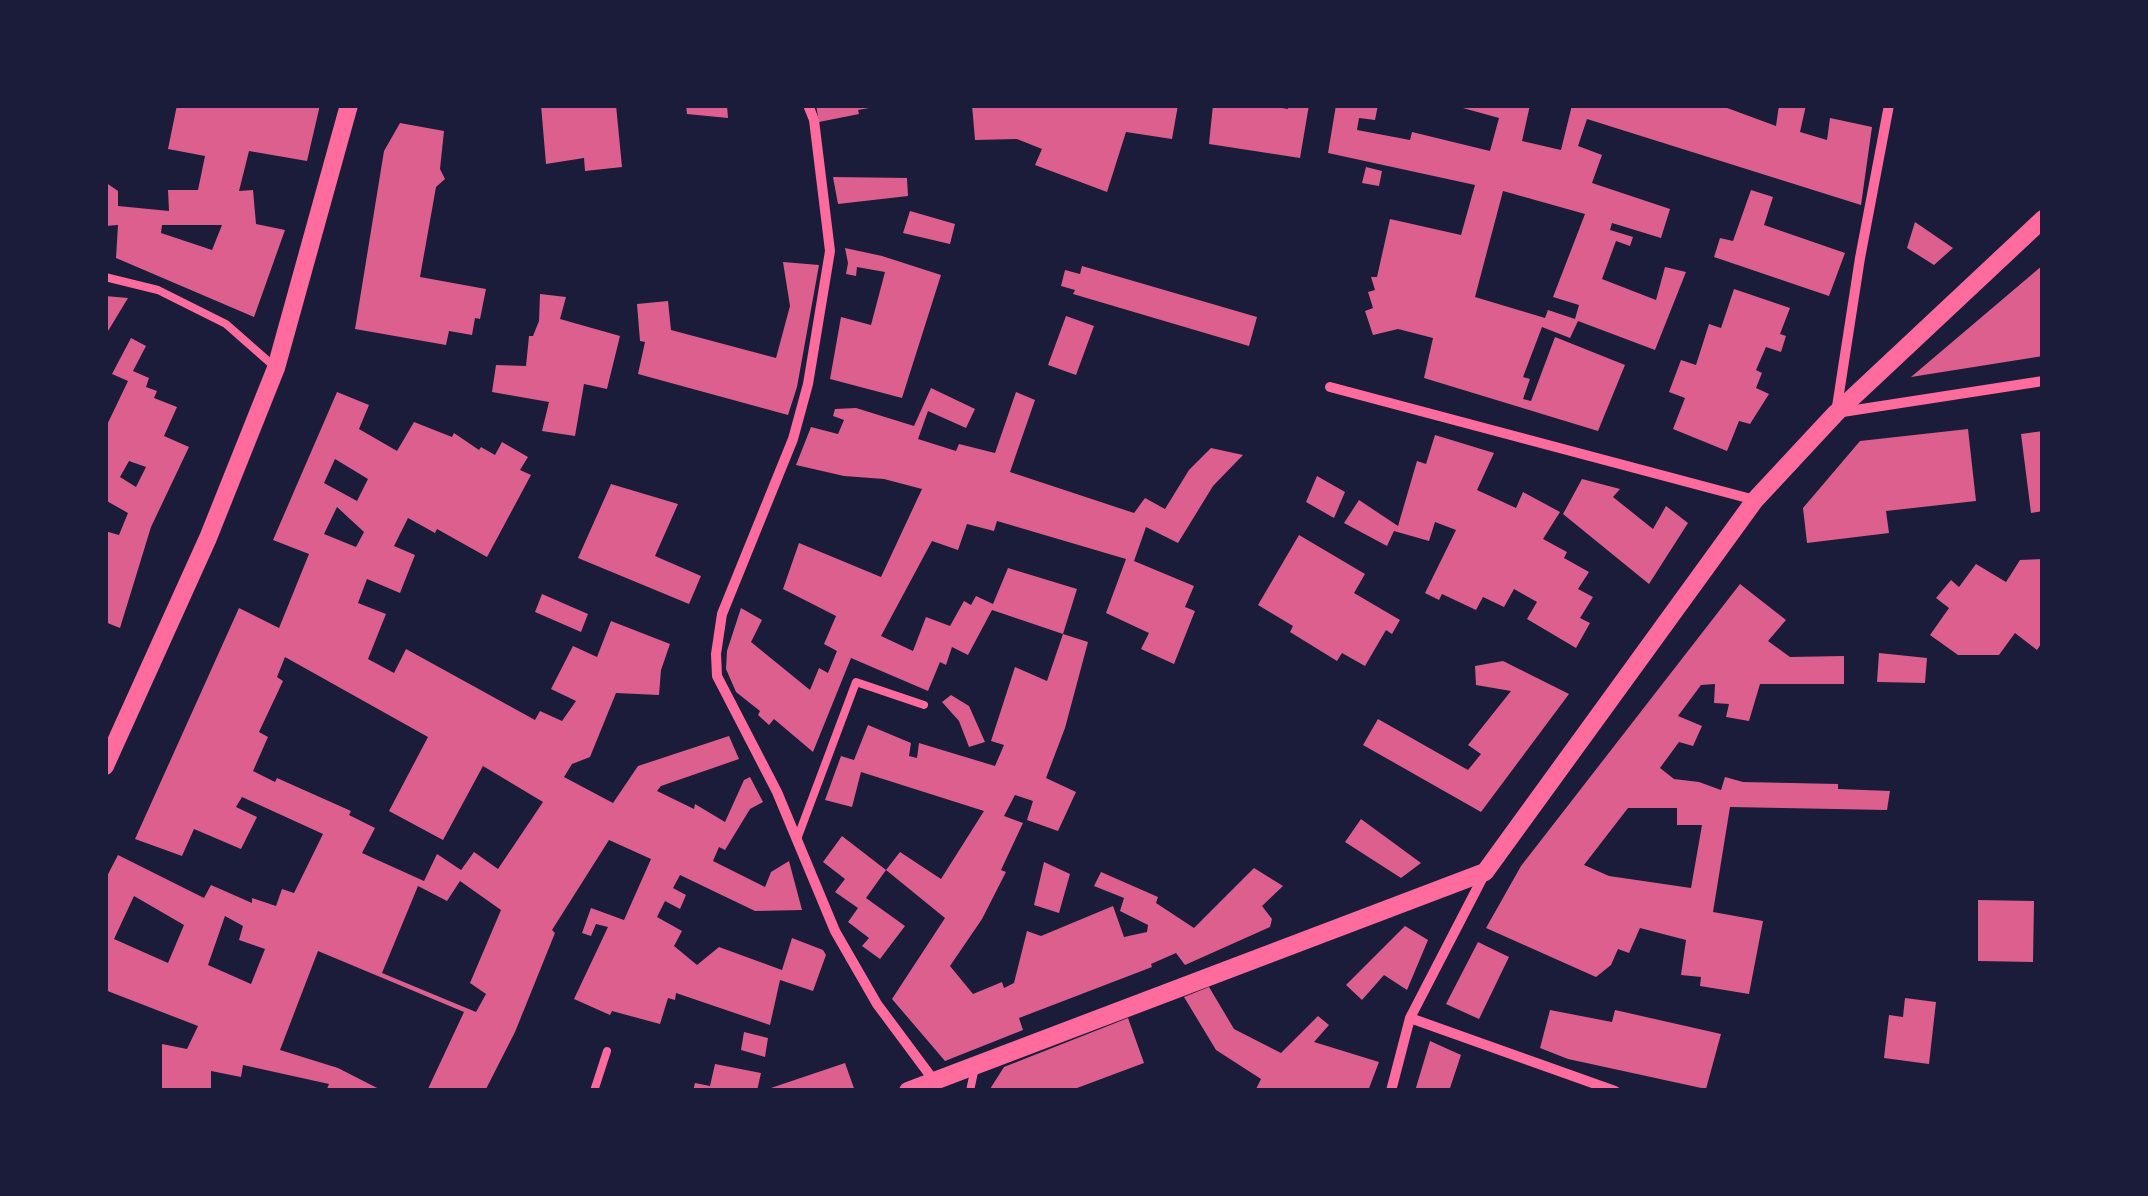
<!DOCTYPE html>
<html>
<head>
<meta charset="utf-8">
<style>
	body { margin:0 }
	#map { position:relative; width:2148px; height:1196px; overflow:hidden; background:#1b1b3a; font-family:"Alegreya Sans",sans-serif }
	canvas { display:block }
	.frame { position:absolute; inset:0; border:108px solid #1b1b3a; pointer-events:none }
</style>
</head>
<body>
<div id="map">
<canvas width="2148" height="1196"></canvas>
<div class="frame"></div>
</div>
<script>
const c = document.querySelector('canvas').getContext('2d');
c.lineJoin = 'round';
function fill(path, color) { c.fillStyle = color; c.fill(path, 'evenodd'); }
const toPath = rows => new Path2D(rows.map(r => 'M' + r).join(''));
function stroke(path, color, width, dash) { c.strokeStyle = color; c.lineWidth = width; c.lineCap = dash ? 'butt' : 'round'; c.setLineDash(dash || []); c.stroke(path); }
const building = toPath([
	[177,105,320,105,307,161,249,151,239,191,253,190,256,224,285,230,254,317,116,258,118,225,105,226,105,182,118,191,118,206,169,211,168,190,198,190,205,156,168,149],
	[162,225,222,225,212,250,161,233],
	[541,105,616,105,622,167,585,171,584,158,546,164],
	[686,105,727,105,728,118,687,114],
	[816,105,874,105,875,107,858,110,859,114,819,122],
	[972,105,1178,105,1172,139,1126,132,1107,192,1035,165,1042,149,1017,139,975,140],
	[1213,105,1264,105,1288,109,1288,105,1309,105,1300,158,1209,144],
	[1336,105,1378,105,1375,120,1359,118,1357,130,1410,140,1412,132,1490,151,1499,118,1452,105,1530,105,1522,141,1561,150,1572,105,1719,105,1776,126,1779,105,1806,105,1800,132,1827,140,1830,118,1872,127,1861,205,1587,119,1578,146,1602,155,1592,183,1670,209,1661,238,1612,223,1610,230,1633,237,1630,246,1616,241,1602,279,1656,300,1665,267,1686,272,1655,350,1578,321,1570,338,1542,327,1523,377,1530,379,1523,399,1531,401,1555,337,1625,365,1598,431,1424,378,1433,338,1398,329,1373,335,1365,311,1373,308,1368,292,1375,290,1371,277,1377,277,1390,219,1461,235,1475,185,1328,153],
	[1503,191,1585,214,1553,297,1579,305,1575,319,1548,310,1545,318,1475,297],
	[400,123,444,131,440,169,445,179,436,187,420,277,486,289,480,319,475,318,472,335,449,331,446,345,355,329,384,151],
	[1366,167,1382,171,1379,186,1362,183],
	[833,177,907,178,908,196,838,204],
	[1751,190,1773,197,1764,225,1845,253,1829,296,1714,257,1720,238,1733,241],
	[910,211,955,224,950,244,903,233],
	[1915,222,1953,248,1934,265,1907,248],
	[845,248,882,256,941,275,902,398,830,379,841,317,871,325,885,272,857,267,856,276,846,274,848,263],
	[783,262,819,265,797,387,788,415,638,374,645,342,640,341,637,304,668,301,671,330,776,358,790,306],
	[2043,265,2043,356,1911,377],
	[1082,266,1257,317,1249,346,1073,294,1075,290,1061,286,1065,270,1080,274],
	[1734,289,1790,308,1780,334,1786,336,1781,352,1766,347,1756,370,1762,373,1756,388,1769,394,1750,424,1739,421,1727,451,1673,429,1685,398,1669,392,1681,360,1696,365,1709,324,1721,328],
	[540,294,566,297,560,319,620,336,607,389,584,384,575,436,542,431,549,402,492,392,496,365,526,366,529,336,533,336,539,321],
	[105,296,128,298,105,336],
	[1066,316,1094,326,1076,375,1048,365],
	[131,338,146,346,133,371,149,378,146,387,157,391,154,398,177,407,164,436,189,447,151,527,120,628,105,622,105,531,119,535,128,513,105,500,105,429,128,381,112,374],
	[129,461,146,467,136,487,120,477],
	[931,388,975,409,966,428,928,411,918,439,956,451,959,444,995,453,1016,392,1035,400,1010,472,1134,513,1145,498,1165,509,1189,470,1211,448,1243,455,1213,486,1178,543,1146,527,1134,561,1194,586,1185,607,1195,611,1174,664,1141,649,1149,633,1106,613,1126,559,997,521,994,531,967,524,958,550,932,541,881,636,913,651,926,617,950,626,964,601,971,605,976,596,993,604,1008,568,1077,589,1063,634,992,610,968,655,952,647,946,665,940,662,928,691,851,658,813,752,774,719,769,725,758,715,760,711,736,692,726,669,727,651,741,608,762,620,751,642,810,690,819,668,828,673,837,651,824,644,836,616,783,589,799,543,881,577,922,489,884,479,844,476,796,465,811,427,838,434,844,420,833,416,835,409,856,408,914,426],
	[337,392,369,405,359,429,397,451,414,422,452,437,454,433,479,450,481,447,495,455,502,442,528,457,520,470,531,475,487,557,437,529,435,533,408,518,394,546,415,555,400,593,367,579,358,603,386,614,368,659,394,673,406,649,535,720,540,711,562,721,576,701,551,689,573,646,597,657,611,621,670,644,661,670,659,695,616,693,590,757,572,764,564,777,613,803,638,766,729,736,739,759,661,786,657,791,694,809,695,804,725,822,744,780,750,777,763,802,750,809,725,850,719,847,713,861,765,887,771,872,789,861,802,910,755,911,680,875,673,888,686,895,680,909,665,901,657,917,682,931,674,946,697,965,719,947,782,970,792,938,823,950,826,955,813,991,780,980,770,1025,676,993,675,1000,668,998,660,1024,612,1011,610,1015,574,999,608,927,596,924,591,936,582,933,591,908,624,920,651,859,609,840,552,930,555,933,515,1032,485,1091,427,1091,464,1012,318,951,280,1050,338,1068,383,1091,326,1091,329,1084,243,1065,241,1077,211,1071,211,1091,162,1091,162,1044,187,1049,198,1026,105,990,105,880,118,855,204,898,211,885,252,903,252,898,276,906,282,889,294,893,323,834,242,797,236,807,257,817,241,849,194,829,182,856,135,839,239,608,279,628,309,554,273,540],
	[335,459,368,479,357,501,324,483],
	[337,507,364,532,356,547,324,534],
	[285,657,428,737,389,811,443,840,483,766,543,802,498,869,474,852,461,870,437,854,424,881,362,853,375,828,349,815,351,811,277,778,275,782,253,771,268,737,259,732,283,681,277,677],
	[460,881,501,910,470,983,486,994,476,1012,382,973,418,886,447,901],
	[134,896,184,925,168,963,114,939],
	[225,916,243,926,239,940,265,949,251,984,208,965],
	[1968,429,1976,501,1886,511,1889,533,1807,543,1803,508,1860,441],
	[2043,431,2043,511,2031,513,2021,434],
	[1435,435,1494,453,1477,490,1516,508,1523,492,1560,512,1543,539,1567,552,1564,558,1589,572,1578,589,1593,597,1580,618,1590,623,1576,648,1527,619,1537,602,1514,589,1504,607,1483,597,1476,610,1442,594,1439,600,1425,593,1456,530,1435,522,1429,541,1394,531,1387,546,1344,523,1359,500,1398,526,1417,461,1426,464],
	[1317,476,1345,492,1334,518,1306,502],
	[1582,479,1620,489,1613,497,1653,529,1666,506,1688,523,1649,584,1563,514],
	[611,484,678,504,655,556,701,576,689,604,578,558],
	[1299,535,1365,574,1354,593,1400,620,1392,634,1386,630,1365,666,1342,653,1337,661,1290,632,1293,626,1258,605],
	[2043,559,2043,641,2037,650,2015,633,1999,655,1958,655,1930,635,1949,608,1936,598,1951,580,1959,587,1976,564,2006,582,2020,560],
	[1740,584,1786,620,1768,641,1790,657,1844,656,1844,684,1760,684,1749,721,1726,717,1729,704,1714,703,1715,684,1701,685,1678,716,1702,726,1693,746,1679,742,1660,768,1674,779,1699,782,1721,790,1725,777,1743,782,1838,784,1838,789,1890,791,1887,810,1730,807,1713,912,1763,921,1749,994,1700,986,1701,977,1681,975,1686,940,1640,928,1629,953,1618,949,1611,965,1596,977,1486,928,1521,866],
	[1628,808,1677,808,1677,825,1702,825,1691,888,1609,876,1584,865],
	[542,594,588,614,581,632,535,612],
	[1063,634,1088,642,1065,728,1046,778,1076,792,1058,831,1027,820,1033,801,1015,795,1004,816,1023,823,1001,870,1006,872,982,919,950,966,973,994,1002,982,1004,988,1014,983,1027,931,1041,936,1113,906,1124,937,1147,932,1148,925,1120,911,1124,898,1094,886,1101,872,1158,897,1156,903,1194,928,1254,868,1283,886,1262,906,1272,919,1270,927,1185,965,1176,953,1151,964,1152,967,1019,1018,1023,1030,945,1061,892,999,945,918,886,870,900,852,941,879,984,811,861,772,852,807,825,800,841,756,854,760,868,725,911,743,909,756,917,758,919,743,995,766,1004,745,991,741,1015,667,1047,681],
	[1879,653,1927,658,1925,683,1877,682],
	[1503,661,1569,694,1481,812,1363,745,1378,719,1468,770,1481,754,1468,745,1511,691,1476,685,1475,666],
	[951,695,969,706,985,742,969,747,959,721,942,702],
	[1361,819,1421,863,1401,878,1345,842],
	[842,836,886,870,866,898,905,926,880,959,862,946,869,938,848,922,858,908,835,892,845,879,823,862],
	[1044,862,1070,874,1059,913,1034,905],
	[1978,900,2034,901,2033,962,1978,961],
	[1405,926,1428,940,1407,990,1384,975,1362,1000,1346,985],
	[1478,942,1509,957,1479,1019,1446,1004],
	[1209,987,1234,1029,1281,1053,1318,1016,1329,1025,1314,1042,1379,1062,1368,1091,1255,1091,1261,1079,1216,1050,1184,997],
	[1905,998,1936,1002,1929,1064,1884,1058,1889,1015,1903,1017],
	[1550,1010,1612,1022,1615,1010,1721,1034,1706,1089,1568,1059,1540,1048],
	[1128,1018,1144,1063,1069,1091,990,1089,1004,1067],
	[744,1032,768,1038,765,1057,741,1050],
	[1430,1041,1461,1055,1449,1091,1415,1091],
	[845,1063,855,1091,765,1091,765,1090],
	[715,1064,761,1073,757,1091,693,1091,695,1083,710,1086]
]);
const service = toPath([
	[105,277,158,290,226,324,276,368],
	[797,839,856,682,924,705],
	[594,1091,607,1051],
	[970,1091,975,1067]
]);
const minor = toPath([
	[808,105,814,120,830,251,808,384,793,439,722,614,716,654,717,676,777,792,835,931,877,1004,935,1082],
	[1889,105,1860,258,1836,413,2043,381],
	[1330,387,1755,500],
	[1410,1018,1615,1091],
	[1391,1091,1410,1018,1485,873]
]);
const tertiary = toPath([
	[105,766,208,538,276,368,349,105],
	[908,1091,1485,872,1755,500,1836,413,2043,219]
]);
fill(building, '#dd5f8e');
stroke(service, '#ff6b9d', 8);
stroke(minor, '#ff6b9d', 10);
stroke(tertiary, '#ff6b9d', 18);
</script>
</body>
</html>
